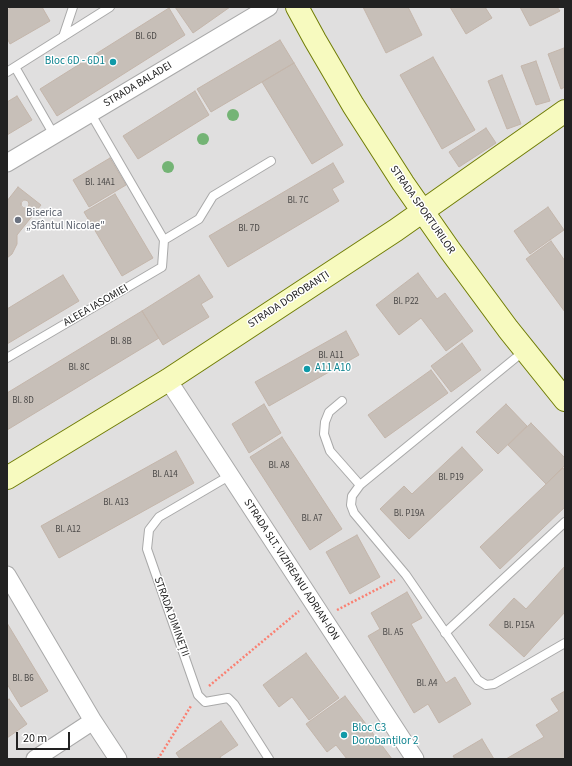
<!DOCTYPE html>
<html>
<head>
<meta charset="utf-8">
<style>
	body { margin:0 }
	#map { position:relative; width:572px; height:766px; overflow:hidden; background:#f2efe9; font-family:"Source Sans 3",sans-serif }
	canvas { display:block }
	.frame { position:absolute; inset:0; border:8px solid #222; pointer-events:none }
	.scale { position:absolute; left:16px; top:732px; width:54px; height:18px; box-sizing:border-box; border:2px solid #222; border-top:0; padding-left:5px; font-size:12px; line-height:14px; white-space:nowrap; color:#222; -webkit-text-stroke:3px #fff; paint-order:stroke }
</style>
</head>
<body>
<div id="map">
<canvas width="572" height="766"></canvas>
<div class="frame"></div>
<div class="scale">20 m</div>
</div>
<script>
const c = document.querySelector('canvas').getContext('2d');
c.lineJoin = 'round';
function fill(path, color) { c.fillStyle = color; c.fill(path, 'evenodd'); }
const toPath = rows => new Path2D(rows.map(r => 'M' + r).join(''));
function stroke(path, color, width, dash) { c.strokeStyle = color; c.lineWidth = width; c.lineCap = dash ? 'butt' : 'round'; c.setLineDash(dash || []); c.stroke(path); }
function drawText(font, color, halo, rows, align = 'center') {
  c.font = font + ' "Source Sans 3",sans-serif'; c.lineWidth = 3; c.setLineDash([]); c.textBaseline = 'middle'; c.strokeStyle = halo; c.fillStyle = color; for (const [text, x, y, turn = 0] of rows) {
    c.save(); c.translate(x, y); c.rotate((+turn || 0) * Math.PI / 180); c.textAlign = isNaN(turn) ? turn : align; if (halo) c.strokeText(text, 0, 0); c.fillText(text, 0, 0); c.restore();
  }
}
const residential = toPath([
	[7,7,565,7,565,759,7,759]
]);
const building = toPath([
	[12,7,42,7,50,21,10,44,7,38,7,10,12,7],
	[175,7,230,7,193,33,175,7],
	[363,7,408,7,422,35,386,53,363,7],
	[450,7,485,7,492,18,466,34,450,7],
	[520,7,557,7,560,11,530,26,520,7],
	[169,8,185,35,57,116,40,89,169,8],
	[280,40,294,63,211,112,197,89,280,40],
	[564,48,565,87,561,89,548,54,564,48],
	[433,57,475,130,442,149,400,75,433,57],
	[536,61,550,101,536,105,521,66,536,61],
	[294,63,343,145,312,164,262,82,294,63],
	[502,75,521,124,507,129,488,81,502,75],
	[195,91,209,115,138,159,123,136,195,91],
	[17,96,32,120,7,135,7,102,17,96],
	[486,128,496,143,459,167,449,152,486,128],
	[110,158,126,185,89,207,73,180,110,158],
	[333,163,344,182,332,189,339,201,228,267,209,236,333,163],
	[18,187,41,205,17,235,17,244,12,254,7,258,7,201,18,187],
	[115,194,153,258,122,276,84,212,115,194],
	'21 204a4 4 0 1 1 8 0a4 4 0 1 1-8 0Z',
	[548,207,564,230,530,254,514,231,548,207],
	[551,241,565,261,565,312,526,259,551,241],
	[418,273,437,299,445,293,473,331,446,351,421,318,399,335,376,305,418,273],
	[63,275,79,301,7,344,7,309,63,275],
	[199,275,213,297,201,304,209,317,163,345,142,311,199,275],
	[142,311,159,338,7,430,7,393,142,311],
	[346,331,359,355,269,406,255,382,346,331],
	[462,343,481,370,451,392,431,366,462,343],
	[431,370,448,393,385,438,368,415,431,370],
	[264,404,281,433,249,453,232,424,264,404],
	[506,404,527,426,498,454,476,432,506,404],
	[531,423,565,458,565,465,546,484,508,445,531,423],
	[282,437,342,529,310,550,250,457,282,437],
	[462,447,483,470,409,539,380,509,404,486,412,494,462,447],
	[176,451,194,483,59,558,41,526,176,451],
	[563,468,565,471,565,507,500,569,480,547,563,468],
	[357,535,380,577,350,594,326,552,357,535],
	[565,566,565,612,524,657,489,625,514,598,526,609,565,566],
	[407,592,422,618,411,624,446,683,455,677,471,704,439,723,428,704,414,713,368,636,380,629,371,613,407,592],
	[7,623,48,691,21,707,7,684,7,623],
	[306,653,339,698,309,720,292,697,279,707,263,685,306,653],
	[565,691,565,759,506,759,544,737,536,725,559,711,551,699,565,691],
	[345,696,392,759,347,759,336,745,327,752,306,724,345,696],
	[9,699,27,724,7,738,7,701,9,699],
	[221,721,238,745,220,757,221,759,180,759,176,753,221,721],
	[482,739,494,759,455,759,453,756,482,739]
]);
const path = toPath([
	[337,610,395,580],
	[209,686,299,611],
	[158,759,191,706]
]);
const lane = toPath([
	[63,37,73,7],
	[15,67,54,135],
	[7,72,110,7],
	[91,114,164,240],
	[524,351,360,485,352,496,351,505,354,513,406,575,478,680,486,685,494,684,565,643],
	[7,358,162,267,164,240,199,219,213,196,271,161],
	[342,401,329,412,325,422,324,434,330,451,360,485],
	[229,476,159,517,149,530,147,549,198,695,205,702,228,698,234,704,269,759],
	[445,633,565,522]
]);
const street = toPath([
	[7,163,269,7],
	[168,380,415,759],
	[7,575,93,721,118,759],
	[35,759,93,721]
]);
const secondary = toPath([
	[297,7,315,40,353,105,403,183,449,249,508,329,565,400],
	[7,478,168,380,396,230,565,111]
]);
const trees = [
	[233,115],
	[203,139],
	[168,167]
];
const markers = [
	[113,62,4,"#0f9aa8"],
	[18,220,4,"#6b7280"],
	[307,369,4,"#0f9aa8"],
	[344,735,4,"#0f9aa8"]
];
const numberNames = [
	["Bl. 6D",146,37],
	["Bl. 14A1",100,183],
	["Bl. 7C",298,201],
	["Bl. 7D",249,229],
	["Bl. P22",406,302],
	["Bl. 8B",121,342],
	["Bl. A11",331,356],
	["Bl. 8C",79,368],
	["Bl. 8D",23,401],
	["Bl. A8",279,466],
	["Bl. A14",165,475],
	["Bl. P19",451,478],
	["Bl. A13",116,503],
	["Bl. P19A",409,514],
	["Bl. A7",312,519],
	["Bl. A12",68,530],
	["Bl. P15A",519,626],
	["Bl. A5",393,633],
	["Bl. B6",23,679],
	["Bl. A4",427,684]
];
const cultureNames = [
	["Bloc 6D - 6D1",105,62,"right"],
	["A11 A10",315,369],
	["Bloc C3",352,729],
	["Dorobanților 2",352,742]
];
const streetNames = [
	["STRADA BALADEI",138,85,-31],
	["STRADA SPORTURILOR",422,210,55],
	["STRADA DOROBANȚI",289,300,-33],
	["ALEEA IASOMIEI",96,306,-30],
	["STRADA SLT. VIZIREANU ADRIAN-ION",291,570,57],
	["STRADA DIMINEȚII",171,617,70]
];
const worshipNames = [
	["Biserica",26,214],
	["„Sfântul Nicolae\"",26,227]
];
fill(residential, '#e0dfdf');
fill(building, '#c7bfb8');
stroke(building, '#c4b6ab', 1);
stroke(lane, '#a9a9a9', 10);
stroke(street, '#a9a9a9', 19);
stroke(secondary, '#707d05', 24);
stroke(path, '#fa8072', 2.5, [2, 2]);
stroke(lane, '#fff', 8);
stroke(street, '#fff', 17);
stroke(secondary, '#f7fabf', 22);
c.fillStyle = '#74b475';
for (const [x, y] of trees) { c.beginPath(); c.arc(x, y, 6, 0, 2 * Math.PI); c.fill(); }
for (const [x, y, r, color] of markers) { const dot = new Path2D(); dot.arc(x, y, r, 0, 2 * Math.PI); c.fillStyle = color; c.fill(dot); stroke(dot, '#fff', 1.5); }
drawText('9px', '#4b4948', null, numberNames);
drawText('11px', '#0d838f', '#fff', cultureNames, 'left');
drawText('11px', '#222', '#fff', streetNames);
drawText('11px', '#5b616d', '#fff', worshipNames, 'left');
</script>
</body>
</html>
